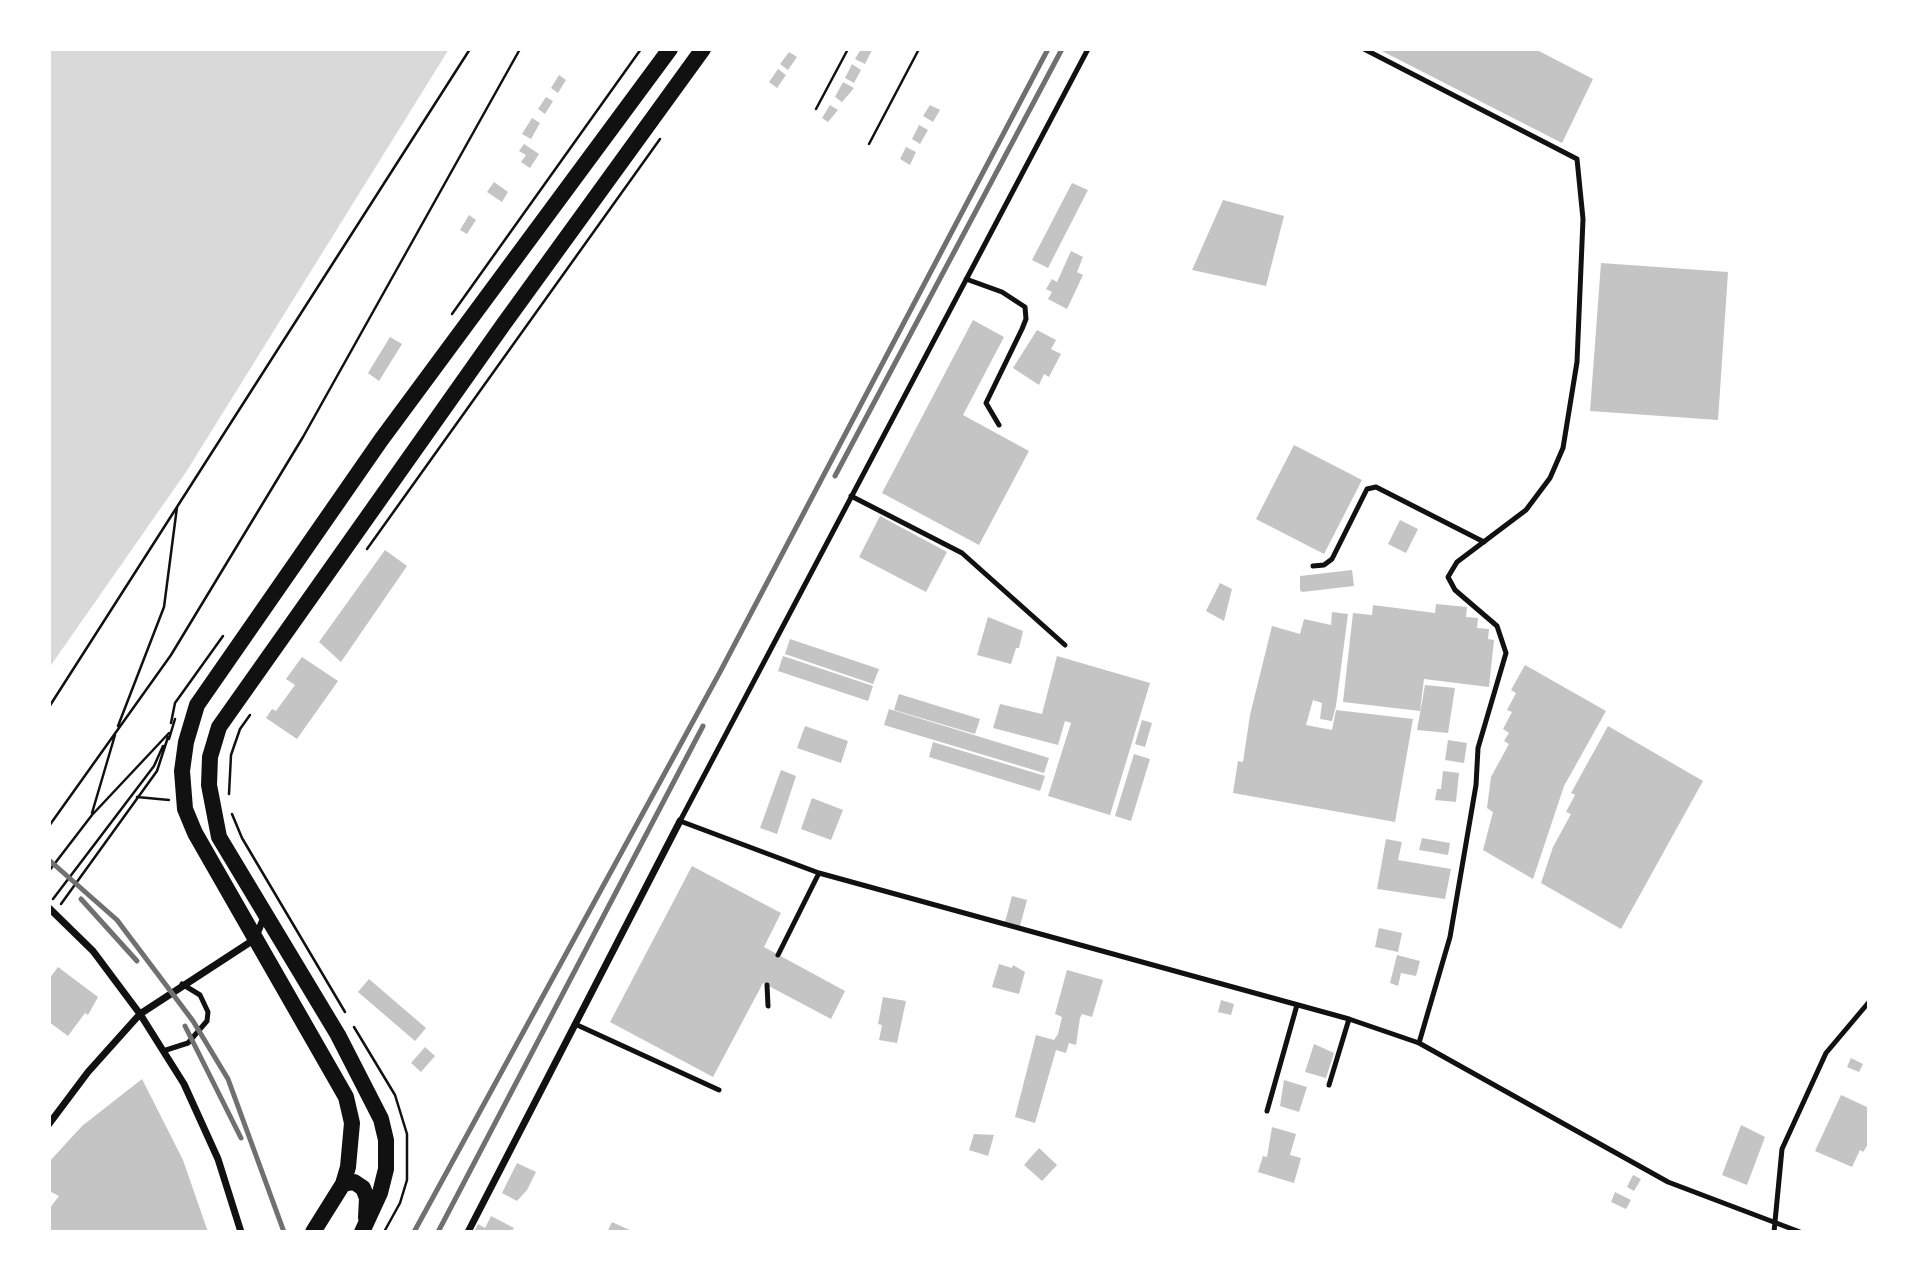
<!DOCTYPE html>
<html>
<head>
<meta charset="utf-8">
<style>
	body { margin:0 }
	#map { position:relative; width:1918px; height:1281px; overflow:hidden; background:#fff; font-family:"DejaVu Sans",sans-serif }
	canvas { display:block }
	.frame { position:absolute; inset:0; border:51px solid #fff; pointer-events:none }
</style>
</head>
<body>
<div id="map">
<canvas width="1918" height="1281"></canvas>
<div class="frame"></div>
</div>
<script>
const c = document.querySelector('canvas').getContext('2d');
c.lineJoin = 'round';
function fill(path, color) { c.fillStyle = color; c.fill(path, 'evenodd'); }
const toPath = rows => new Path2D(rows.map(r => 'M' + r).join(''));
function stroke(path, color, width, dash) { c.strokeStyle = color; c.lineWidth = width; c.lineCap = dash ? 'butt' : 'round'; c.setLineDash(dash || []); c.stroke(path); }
const water = toPath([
	[49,49,449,49,186,472,49,668]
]);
const building = toPath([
	[861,49,872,50,865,64,855,59],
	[1378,49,1535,49,1593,79,1562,143],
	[789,52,797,57,788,70,780,64],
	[852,64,861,70,854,83,845,78],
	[778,69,786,75,777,88,769,82],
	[559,75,566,80,558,93,551,88],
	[843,82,854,88,842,102,835,97],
	[546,97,553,101,545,114,538,109],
	[830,105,838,110,828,122,822,118],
	[930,105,940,110,933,122,923,116],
	[532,118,540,123,531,139,522,134],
	[919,125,928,130,920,144,912,139],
	[524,144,539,154,530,168,521,162,526,155,519,151],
	[906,147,916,152,910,165,900,159],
	[494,182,508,192,502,202,487,192],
	[1072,183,1088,190,1048,268,1032,260],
	[1223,200,1284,216,1266,286,1192,270],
	[469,215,476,220,467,234,460,230],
	[1071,251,1083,257,1077,272,1083,275,1067,309,1048,299,1052,292,1046,289,1052,279,1057,282],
	[1601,263,1728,272,1718,420,1590,411],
	[973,320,1004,337,963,415,1029,451,979,545,882,493],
	[1037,330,1056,340,1051,349,1061,354,1049,377,1044,374,1039,385,1013,368],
	[390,337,402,344,379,381,368,373],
	[1294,445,1362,480,1324,554,1256,519],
	[880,516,947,552,926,592,859,557],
	[1400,520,1418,529,1406,553,1388,544],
	[385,550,407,566,341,662,319,642],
	[1352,570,1354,586,1302,592,1300,590,1300,576],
	[1220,583,1232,589,1224,621,1206,611],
	[1436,604,1467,607,1466,617,1478,618,1477,628,1489,629,1488,639,1494,640,1489,687,1424,679,1420,711,1343,702,1353,613,1372,615,1373,605,1435,613],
	[1332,612,1348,614,1336,706,1332,721,1320,719,1322,703,1313,700,1306,725,1332,730,1336,710,1413,719,1395,822,1233,793,1238,761,1243,762,1250,715,1272,626,1300,634,1304,619,1331,625],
	[988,617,1023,631,1019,648,1016,648,1011,664,977,655],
	[790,639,879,669,873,684,785,654],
	[783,656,873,686,868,701,778,671],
	[1057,656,1150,683,1110,815,1048,796,1071,723,1065,721,1058,745,993,728,1000,704,1042,714],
	[302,657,338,681,297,739,266,718,272,709,276,711,295,685,286,679],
	[1525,665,1606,711,1564,786,1533,879,1483,850,1493,812,1487,808,1491,777,1509,744,1504,741,1509,733,1503,729,1512,712,1507,710,1516,693,1511,690],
	[1425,685,1455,688,1448,733,1417,730],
	[899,694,980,719,975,734,894,710],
	[889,709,1049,758,1044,773,884,725],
	[1142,720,1152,723,1145,747,1135,744],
	[805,726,848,741,841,763,797,748],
	[1608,726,1703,781,1621,929,1541,883,1553,847,1571,814,1566,812,1575,795,1571,793],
	[1448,740,1467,743,1464,763,1445,760],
	[933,742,1045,776,1040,791,929,757],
	[1134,754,1150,759,1131,821,1115,816],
	[781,770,796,776,777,834,760,828],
	[1443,771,1459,773,1456,802,1435,800,1437,789,1441,789],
	[812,798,843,810,831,840,801,829],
	[1422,838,1450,843,1448,855,1419,850],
	[1386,839,1402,842,1398,860,1451,869,1445,899,1377,889],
	[692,866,781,913,764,947,845,991,831,1019,763,983,713,1077,610,1022],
	[1012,896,1027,900,1020,926,1005,922],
	[1379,928,1402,933,1398,952,1375,947],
	[1397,955,1420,961,1416,976,1401,973,1398,986,1390,983],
	[999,964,1012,968,1013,965,1025,972,1019,994,992,987],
	[58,967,98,997,88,1015,85,1013,68,1036,49,1022,49,979],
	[1067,970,1103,980,1092,1017,1082,1014,1080,1018,1076,1045,1069,1043,1066,1053,1056,1050,1035,1123,1015,1117,1036,1035,1054,1040,1058,1034,1062,1017,1055,1014],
	[369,979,426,1028,415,1041,358,992],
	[883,997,906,1001,897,1043,879,1040,882,1025,878,1024],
	[1221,1000,1234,1004,1231,1015,1218,1012],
	[1314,1044,1334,1053,1326,1078,1305,1072],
	[425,1047,435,1056,421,1072,411,1063],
	[1851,1058,1863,1064,1859,1072,1847,1067],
	[142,1079,183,1160,208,1232,49,1232,49,1209,59,1196,49,1191,49,1162,82,1126],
	[1284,1080,1307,1087,1299,1112,1280,1106],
	[1841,1095,1869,1108,1869,1143,1863,1152,1860,1150,1852,1167,1815,1151],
	[1741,1125,1765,1137,1747,1185,1722,1175],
	[1272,1127,1296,1134,1290,1155,1301,1158,1294,1183,1258,1172,1263,1156,1267,1157],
	[974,1134,994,1135,988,1156,969,1150],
	[1039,1148,1057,1165,1042,1181,1024,1165],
	[517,1163,536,1172,527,1190,517,1201,502,1193],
	[1633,1175,1641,1179,1634,1191,1627,1187],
	[1615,1192,1631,1200,1626,1209,1611,1202],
	[491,1216,514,1228,511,1232,474,1232,478,1224,485,1228],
	[612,1222,634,1232,607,1232]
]);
const path = toPath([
	[816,109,848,49],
	[869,144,919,49],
	[452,314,641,49],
	[367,549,660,139],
	[49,707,470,49],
	[171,723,175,703,223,636],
	[118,726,164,607,177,507],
	[169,739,175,719],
	[229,794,231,755,240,729,250,715],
	[137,797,169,800],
	[92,813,115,735],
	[232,814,242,838,345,1012],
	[49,826,171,655,303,437,520,49],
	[49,871,92,815,169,733],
	[53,899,154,766,163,746],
	[61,904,157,771,168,737],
	[354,1027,395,1095,407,1134,407,1180,400,1203,384,1232]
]);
const service = toPath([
	[1088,49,680,821,819,873,1349,1019,1419,1043,1668,1182,1800,1232],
	[1364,49,1577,159,1583,219,1577,362,1563,448,1550,478,1526,510,1457,562,1448,577,1455,590,1497,626,1506,653,1478,748,1476,785,1450,937,1419,1043],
	[966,279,1002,292,1025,307,1026,319,1022,329,986,403,999,425],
	[851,496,962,553,1065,645],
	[1313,566,1324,565,1332,559,1367,489,1376,487,1484,542],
	[778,955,819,873],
	[767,985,768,1006],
	[575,1024,719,1090],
	[163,1051,188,1043,207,1021,208,1012,200,995,182,984],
	[1329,1085,1349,1019],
	[1267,1111,1297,1005],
	[1774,1232,1782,1149,1826,1053,1869,1002]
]);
const minor = toPath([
	[49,908,93,951,140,1014,184,1084,218,1159,241,1232],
	[49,1124,88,1072,140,1014,255,939,264,917],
	[468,1232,680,821]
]);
const primary = toPath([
	[343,1184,354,1182,363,1188,367,1198,366,1218],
	[313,1232,343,1184,348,1167,352,1123,346,1097,195,833,185,809,182,771,186,742,197,705,381,440,670,49],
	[362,1232,380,1193,386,1169,386,1140,381,1119,338,1035,219,837,209,785,210,757,219,727,503,325,703,49]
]);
const rail = toPath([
	[835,476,1062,49],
	[49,860,117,920,193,1021,228,1079,284,1232],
	[81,899,137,961],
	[185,1026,241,1138],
	[414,1232,720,672,1048,49],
	[438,1232,703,726]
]);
fill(water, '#d9d9d9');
fill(building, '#c4c4c4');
stroke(path, '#111', 2.5);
stroke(service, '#111', 5);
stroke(minor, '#111', 7);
stroke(primary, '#111', 16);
stroke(rail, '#707070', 5);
</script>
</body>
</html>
